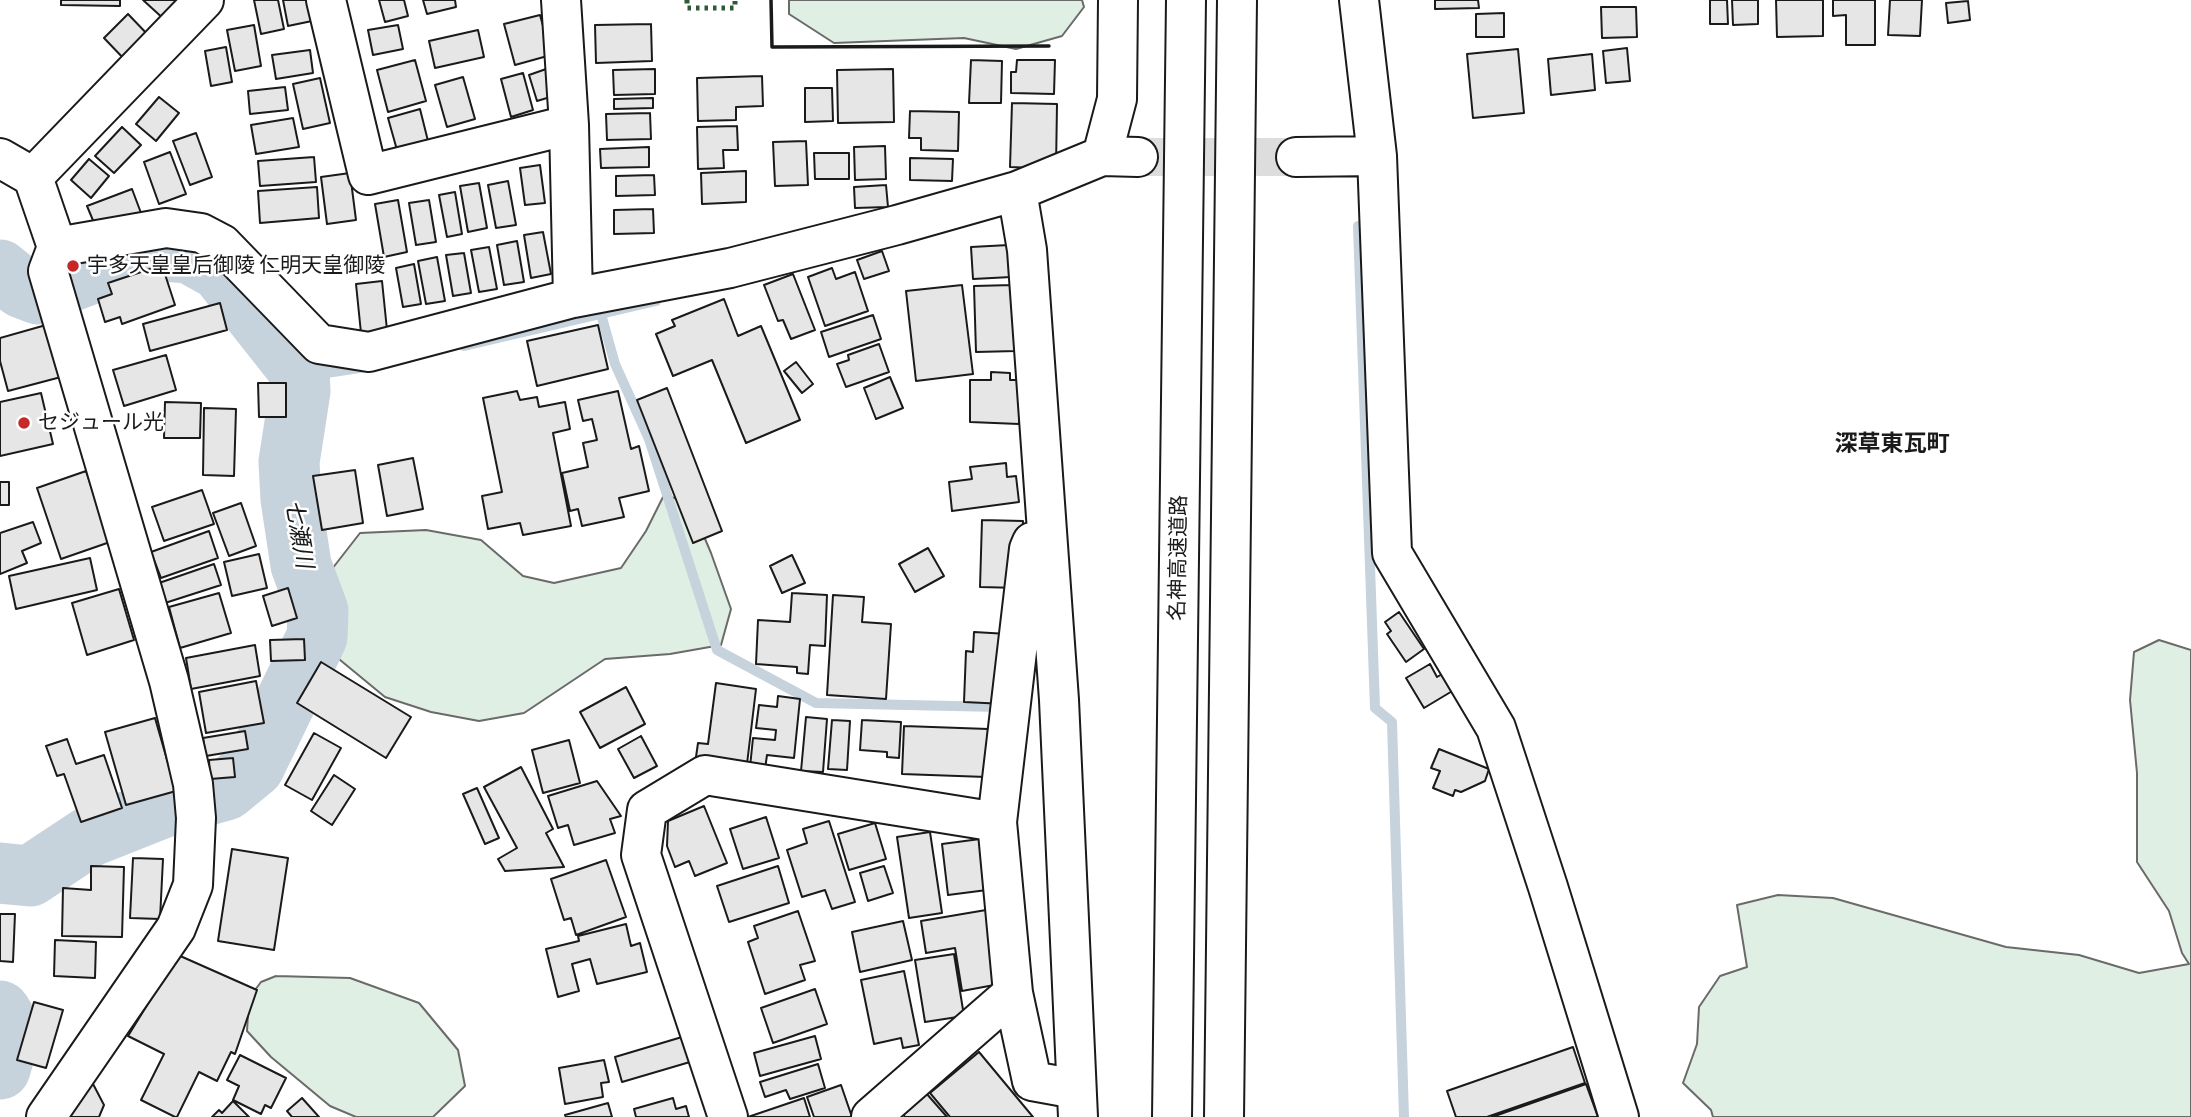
<!DOCTYPE html>
<html>
<head>
<meta charset="utf-8">
<style>
	body { margin:0 }
	canvas { display:block; background:#fff }
</style>
</head>
<body>
<canvas width="2191" height="1117"></canvas>
<script>
const c = document.querySelector('canvas').getContext('2d');
c.lineJoin = 'round';
function fill(path, color) { c.fillStyle = color; c.fill(path, 'evenodd'); }
const toPath = rows => new Path2D(rows.map(r => 'M' + r).join(''));
function stroke(path, color, width, dash) { c.strokeStyle = color; c.lineWidth = width; c.lineCap = dash ? 'butt' : 'round'; c.setLineDash(dash || []); c.stroke(path); }
function drawText(font, color, halo, rows, align = 'center') {
  c.font = font + ' Manrope,"Noto Sans JP",sans-serif'; c.lineWidth = 5; c.setLineDash([]); c.textBaseline = 'middle'; c.strokeStyle = halo; c.fillStyle = color; for (const [text, x, y, turn = 0] of rows) {
    c.save(); c.translate(x, y); c.rotate((+turn || 0) * Math.PI / 180); c.textAlign = isNaN(turn) ? turn : align; if (halo) c.strokeText(text, 0, 0); c.fillText(text, 0, 0); c.restore();
  }
}
const green = toPath([
	[789,0,1082,0,1084,7,1062,36,1016,49,964,38,834,43,789,14,789,0],
	[665,493,692,508,711,553,731,609,721,645,670,654,605,659,524,713,479,721,431,712,385,697,328,650,325,578,360,533,426,530,481,540,523,576,554,583,621,568,646,531,665,493],
	[2159,640,2191,650,2191,1117,1713,1117,1711,1110,1683,1083,1697,1044,1699,1007,1720,976,1747,967,1737,905,1778,895,1833,898,2006,947,2079,955,2139,973,2189,964,2182,953,2169,911,2137,862,2137,773,2130,700,2134,652,2159,640],
	[276,976,350,978,419,1003,458,1050,465,1086,433,1117,356,1117,330,1106,271,1057,247,1031,249,998,261,982,276,976]
]);
const stream = toPath([
	[1358,226,1375,708,1392,722,1404,1117],
	[601,314,615,364,649,439,717,650,816,703,999,707],
	[464,346,656,301],
	[299,370,313,375,366,367]
]);
const river = toPath([
	[0,270,22,288,38,294,152,250,189,253,220,270,299,370,300,391,289,462,291,499,301,565,318,611,317,637,254,767,226,790,162,808,89,837,30,876,0,873],
	[0,1011,5,1019,8,1041,0,1069]
]);
const building = toPath([
	[61,0,120,0,120,6,61,5,61,0],
	[143,0,186,0,166,21,143,0],
	[254,0,278,0,284,29,261,34,254,0],
	[283,0,308,0,312,21,288,26,283,0],
	[379,0,404,0,408,16,385,22,379,0],
	[423,0,455,0,456,7,427,14,423,0],
	[1435,0,1478,0,1479,8,1435,9,1435,0],
	[1710,0,1727,0,1728,24,1710,24,1710,0],
	[1732,0,1758,0,1758,24,1733,25,1732,0],
	[1776,0,1823,0,1823,36,1777,37,1776,0],
	[1833,0,1875,0,1875,45,1846,45,1846,15,1833,16,1833,0],
	[1890,0,1922,0,1920,36,1888,35,1890,0],
	[1968,1,1970,20,1948,23,1946,3,1968,1],
	[1601,7,1636,7,1637,37,1602,38,1601,7],
	[1504,13,1504,37,1476,37,1476,14,1504,13],
	[128,14,150,37,126,61,104,38,128,14],
	[540,15,551,55,515,65,504,24,540,15],
	[651,24,652,61,596,63,595,25,651,24],
	[254,25,261,66,235,71,227,30,254,25],
	[398,25,403,49,373,55,368,30,398,25],
	[478,30,484,57,435,68,429,41,478,30],
	[226,47,232,82,211,86,205,51,226,47],
	[1627,48,1630,81,1606,83,1603,51,1627,48],
	[1518,49,1524,113,1473,118,1467,54,1518,49],
	[310,50,313,73,276,79,272,55,310,50],
	[1592,54,1595,90,1551,95,1548,59,1592,54],
	[415,60,426,101,388,112,377,70,415,60],
	[971,60,1002,61,1001,103,969,103,971,60],
	[1017,60,1055,60,1054,94,1011,93,1011,72,1016,72,1017,60],
	[549,68,557,95,537,101,529,75,549,68],
	[655,69,655,94,614,95,613,70,655,69],
	[893,69,894,122,838,123,837,70,893,69],
	[523,73,533,110,511,117,501,79,523,73],
	[762,76,763,106,736,107,736,120,698,121,697,78,762,76],
	[463,77,475,119,447,127,435,85,463,77],
	[320,78,330,123,303,129,293,84,320,78],
	[285,87,288,110,250,114,248,91,285,87],
	[805,88,832,88,833,121,805,122,805,88],
	[159,97,179,113,156,141,136,124,159,97],
	[653,98,653,108,614,109,614,99,653,98],
	[1012,103,1057,104,1056,169,1010,167,1012,103],
	[420,109,428,141,397,150,388,118,420,109],
	[910,111,959,112,958,151,921,150,921,138,909,138,910,111],
	[650,113,651,139,607,140,606,114,650,113],
	[293,118,299,147,256,154,251,125,293,118],
	[737,126,738,150,723,150,724,168,698,169,697,127,737,126],
	[122,127,141,145,114,173,95,156,122,127],
	[196,133,212,177,190,185,173,141,196,133],
	[806,141,808,185,775,186,773,142,806,141],
	[885,146,886,179,855,180,854,147,885,146],
	[649,147,649,167,601,168,600,149,649,147],
	[170,152,186,194,159,204,144,162,170,152],
	[814,153,849,153,849,179,815,179,814,153],
	[314,157,316,182,260,186,258,161,314,157],
	[910,158,953,159,952,181,910,180,910,158],
	[89,159,109,176,91,198,71,180,89,159],
	[540,165,545,203,525,205,520,168,540,165],
	[746,171,746,202,702,204,701,173,746,171],
	[350,173,356,220,327,224,321,177,350,173],
	[654,175,655,195,616,196,616,176,654,175],
	[508,181,516,225,496,228,488,185,508,181],
	[479,183,487,228,468,232,460,186,479,183],
	[886,185,888,207,855,208,854,187,886,185],
	[317,187,319,218,260,223,258,191,317,187],
	[132,189,141,213,97,230,87,206,132,189],
	[455,192,462,234,447,237,439,195,455,192],
	[398,200,407,252,384,257,375,204,398,200],
	[429,200,436,242,416,245,409,203,429,200],
	[653,209,654,233,614,234,614,210,653,209],
	[543,232,551,274,531,278,524,235,543,232],
	[517,241,524,282,504,285,497,245,517,241],
	[1009,245,1011,277,973,279,971,247,1009,245],
	[489,247,497,289,479,292,471,250,489,247],
	[882,251,889,271,864,279,857,260,882,251],
	[464,253,471,293,453,296,446,255,464,253],
	[437,257,445,301,426,304,418,261,437,257],
	[414,264,421,304,403,307,396,268,414,264],
	[162,265,175,305,122,324,120,317,105,322,98,299,112,294,108,283,162,265],
	[832,268,836,279,855,272,868,311,825,326,808,277,832,268],
	[793,274,815,330,791,339,783,320,778,321,764,285,793,274],
	[382,281,387,330,361,333,356,284,382,281],
	[962,285,973,374,916,381,906,291,962,285],
	[1013,285,1016,351,976,352,974,286,1013,285],
	[724,299,738,336,761,326,800,420,746,443,712,360,673,376,656,334,675,326,672,320,724,299],
	[220,303,227,330,150,351,143,324,220,303],
	[873,315,881,339,829,357,821,332,873,315],
	[46,325,61,377,8,391,0,361,0,338,46,325],
	[598,325,608,369,537,386,527,341,598,325],
	[879,344,889,372,846,387,837,364,849,360,848,355,879,344],
	[166,355,176,390,124,406,113,370,166,355],
	[796,362,813,384,802,393,784,371,796,362],
	[991,372,1010,373,1010,380,1020,380,1019,424,970,422,970,380,991,380,991,372],
	[890,377,903,408,876,419,864,388,890,377],
	[258,383,286,383,286,417,259,417,258,383],
	[667,388,722,531,693,543,637,400,667,388],
	[517,391,520,400,537,397,539,407,565,402,570,429,553,433,571,526,523,535,520,523,488,529,482,496,502,492,483,398,517,391],
	[618,391,631,449,639,446,649,491,619,498,624,517,582,526,578,509,570,511,562,473,588,467,583,443,597,440,592,419,583,421,578,400,618,391],
	[41,393,53,444,0,456,0,402,41,393],
	[165,402,201,403,200,438,164,438,165,402],
	[204,408,236,409,234,476,203,475,204,408],
	[413,458,423,509,387,516,378,465,413,458],
	[1006,463,1007,477,1016,476,1019,502,952,511,949,482,972,479,970,467,1006,463],
	[355,470,363,523,322,530,313,476,355,470],
	[86,471,110,542,61,559,37,488,86,471],
	[0,482,9,482,9,505,0,505,0,482],
	[202,490,214,524,164,541,152,507,202,490],
	[241,503,256,546,229,556,213,513,241,503],
	[982,520,1023,521,1020,588,980,587,982,520],
	[33,522,41,543,22,551,27,563,0,574,0,533,33,522],
	[209,531,218,558,161,578,151,552,209,531],
	[928,548,944,576,915,592,899,564,928,548],
	[259,554,267,588,232,596,224,562,259,554],
	[792,555,805,583,782,593,770,566,792,555],
	[90,558,97,590,16,609,9,576,90,558],
	[214,564,221,585,165,603,159,583,214,564],
	[288,588,297,618,272,626,263,596,288,588],
	[119,589,134,640,87,655,72,603,119,589],
	[219,593,231,633,180,648,169,607,219,593],
	[792,593,827,595,825,646,810,645,808,674,797,673,797,667,756,664,758,620,790,622,792,593],
	[833,595,864,597,862,622,891,624,886,699,827,695,833,595],
	[1399,612,1424,649,1406,662,1387,634,1391,631,1385,622,1399,612],
	[974,632,1008,634,1005,704,964,702,966,651,973,652,974,632],
	[304,639,305,660,271,661,270,640,304,639],
	[255,645,260,676,191,689,186,658,255,645],
	[321,662,411,717,386,758,297,703,321,662],
	[1430,664,1437,677,1444,673,1454,690,1424,708,1406,678,1430,664],
	[256,681,264,723,206,733,199,692,256,681],
	[716,683,756,689,747,764,695,764,698,743,708,744,716,683],
	[626,687,645,724,600,748,580,712,626,687],
	[778,696,800,699,794,758,767,755,765,769,750,767,753,738,775,740,776,730,756,728,759,705,777,707,778,696],
	[806,717,827,719,823,772,801,771,806,717],
	[155,718,176,791,126,805,105,732,155,718],
	[832,720,850,721,847,770,828,769,832,720],
	[862,720,901,722,899,758,887,757,887,752,860,750,862,720],
	[904,726,988,729,986,777,902,774,904,726],
	[245,731,248,749,206,756,203,738,245,731],
	[314,733,341,748,312,800,285,785,314,733],
	[641,736,657,766,634,778,618,749,641,736],
	[67,739,76,764,104,755,122,808,81,822,64,774,57,776,46,746,67,739],
	[569,740,580,783,543,793,532,750,569,740],
	[1439,749,1489,769,1485,781,1461,792,1455,790,1453,796,1433,788,1440,771,1431,768,1439,749],
	[233,758,235,777,210,779,209,760,233,758],
	[521,767,553,829,546,833,564,867,505,871,498,859,517,848,484,787,521,767],
	[334,775,355,789,332,825,311,811,334,775],
	[597,781,621,816,610,819,615,833,574,845,568,825,558,828,548,796,597,781],
	[477,788,499,838,485,844,463,794,477,788],
	[704,806,727,863,695,876,689,861,675,867,667,846,668,821,704,806],
	[766,817,779,858,743,869,730,829,766,817],
	[829,821,855,902,832,909,825,890,802,897,787,850,807,843,803,829,829,821],
	[875,823,886,859,849,870,838,834,875,823],
	[930,832,942,913,909,918,897,837,930,832],
	[980,839,987,890,948,895,942,844,980,839],
	[232,849,288,858,274,950,218,941,232,849],
	[133,858,163,859,160,919,130,918,133,858],
	[606,860,626,917,576,935,571,918,564,920,551,879,606,860],
	[91,866,124,867,122,937,62,936,63,888,91,890,91,866],
	[778,866,789,903,729,922,717,886,778,866],
	[884,866,893,893,868,901,860,873,884,866],
	[992,909,1005,983,962,991,955,948,926,953,921,921,992,909],
	[798,911,815,961,800,965,805,980,765,994,748,942,758,938,754,926,798,911],
	[0,914,15,914,13,962,0,961,0,914],
	[903,921,912,960,860,972,852,932,903,921],
	[626,924,631,946,640,943,647,972,597,984,590,959,572,964,579,991,558,997,546,949,579,941,578,936,626,924],
	[55,940,96,942,95,978,54,976,55,940],
	[954,954,964,1016,925,1022,915,960,954,954],
	[178,955,257,990,235,1054,231,1052,217,1081,199,1072,177,1117,175,1117,141,1100,164,1054,128,1036,178,955],
	[904,971,919,1045,903,1048,901,1038,874,1044,861,980,904,971],
	[815,989,827,1024,773,1043,761,1008,815,989],
	[34,1002,63,1010,46,1068,17,1060,34,1002],
	[815,1036,821,1059,760,1076,754,1053,815,1036],
	[682,1037,690,1062,622,1082,615,1057,682,1037],
	[1573,1047,1585,1083,1487,1117,1456,1117,1447,1091,1573,1047],
	[979,1052,1033,1117,950,1117,930,1093,979,1052],
	[240,1055,286,1078,271,1108,265,1105,261,1114,233,1100,239,1086,227,1080,240,1055],
	[604,1060,609,1082,601,1083,603,1097,565,1104,559,1068,604,1060],
	[818,1064,825,1088,790,1099,786,1090,765,1097,760,1082,818,1064],
	[92,1082,104,1105,99,1117,69,1117,92,1082],
	[1586,1084,1598,1117,1492,1117,1586,1084],
	[841,1085,852,1117,814,1117,807,1097,841,1085],
	[926,1093,947,1117,905,1117,903,1114,926,1093],
	[302,1098,319,1117,292,1117,287,1111,302,1098],
	[673,1098,676,1109,686,1106,689,1117,636,1117,634,1109,673,1098],
	[804,1098,810,1117,748,1117,804,1098],
	[233,1101,249,1117,212,1117,219,1110,222,1113,233,1101],
	[608,1103,612,1117,566,1117,565,1115,608,1103]
]);
const minorTunnel = toPath([
	[1138,157,1296,157]
]);
const minor = toPath([
	[326,0,368,175,569,125],
	[561,0,569,125,573,298],
	[1359,0,1377,156,1392,553,1496,728,1548,887,1619,1117],
	[1102,156,1117,99,1118,0],
	[1296,157,1377,156],
	[0,158,33,177,57,247,48,271,169,681,193,784,196,818,193,885,176,928,46,1117],
	[33,177,204,0],
	[1017,191,1027,250,1059,700,1078,1117],
	[57,247,166,228,201,233,222,244,319,344,369,352,573,298,730,268,897,225,1017,191,1102,156,1138,157],
	[1032,542,1029,549,997,822,1013,993,1032,1081,1076,1089],
	[728,1117,641,855,647,810,705,775,997,822],
	[871,1117,1013,993]
]);
const highway = toPath([
	[1172,1117,1186,0],
	[1224,1117,1237,0]
]);
const hedge = toPath([
	[687,0,687,8,735,8,735,0]
]);
const wall = toPath([
	[771,0,772,47,1049,46]
]);
const markers = [
	[73,266,7,"#c62828"],
	[24,423,7,"#c62828"]
];
const poiNames = [
	["宇多天皇皇后御陵 仁明天皇御陵",87,266],
	["セジュール光",38,423]
];
const streetNames = [
	["名神高速道路",1179,558,-89]
];
const neighbourhoodNames = [
	["深草東瓦町",1892,445]
];
const waterNames = [
	["七瀬川",298,534,80]
];
fill(green, '#e0efe3');
stroke(green, '#6a6a6a', 2);
stroke(stream, '#c6d2dc', 10);
stroke(river, '#c6d2dc', 61);
fill(building, '#e6e6e6');
stroke(building, '#1a1a1a', 2);
stroke(minorTunnel, '#ddd', 38, [38, 19]);
stroke(minor, '#1a1a1a', 42);
stroke(highway, '#1a1a1a', 42);
stroke(minor, '#fff', 38);
stroke(highway, '#fff', 38);
stroke(hedge, '#2b5a34', 5, [3.5, 5]);
stroke(wall, '#1a1a1a', 3.5);
for (const [x, y, r, color] of markers) { const dot = new Path2D(); dot.arc(x, y, r, 0, 2 * Math.PI); c.fillStyle = color; c.fill(dot); stroke(dot, '#fff', 2.5); }
drawText('21px', '#1a1a1a', '#fff', poiNames, 'left');
drawText('21px', '#1a1a1a', '#fff', streetNames);
drawText('bold 23px', '#1a1a1a', '#fff', neighbourhoodNames);
drawText('italic 23px', '#1a1a1a', '#fff', waterNames);
</script>
</body>
</html>
